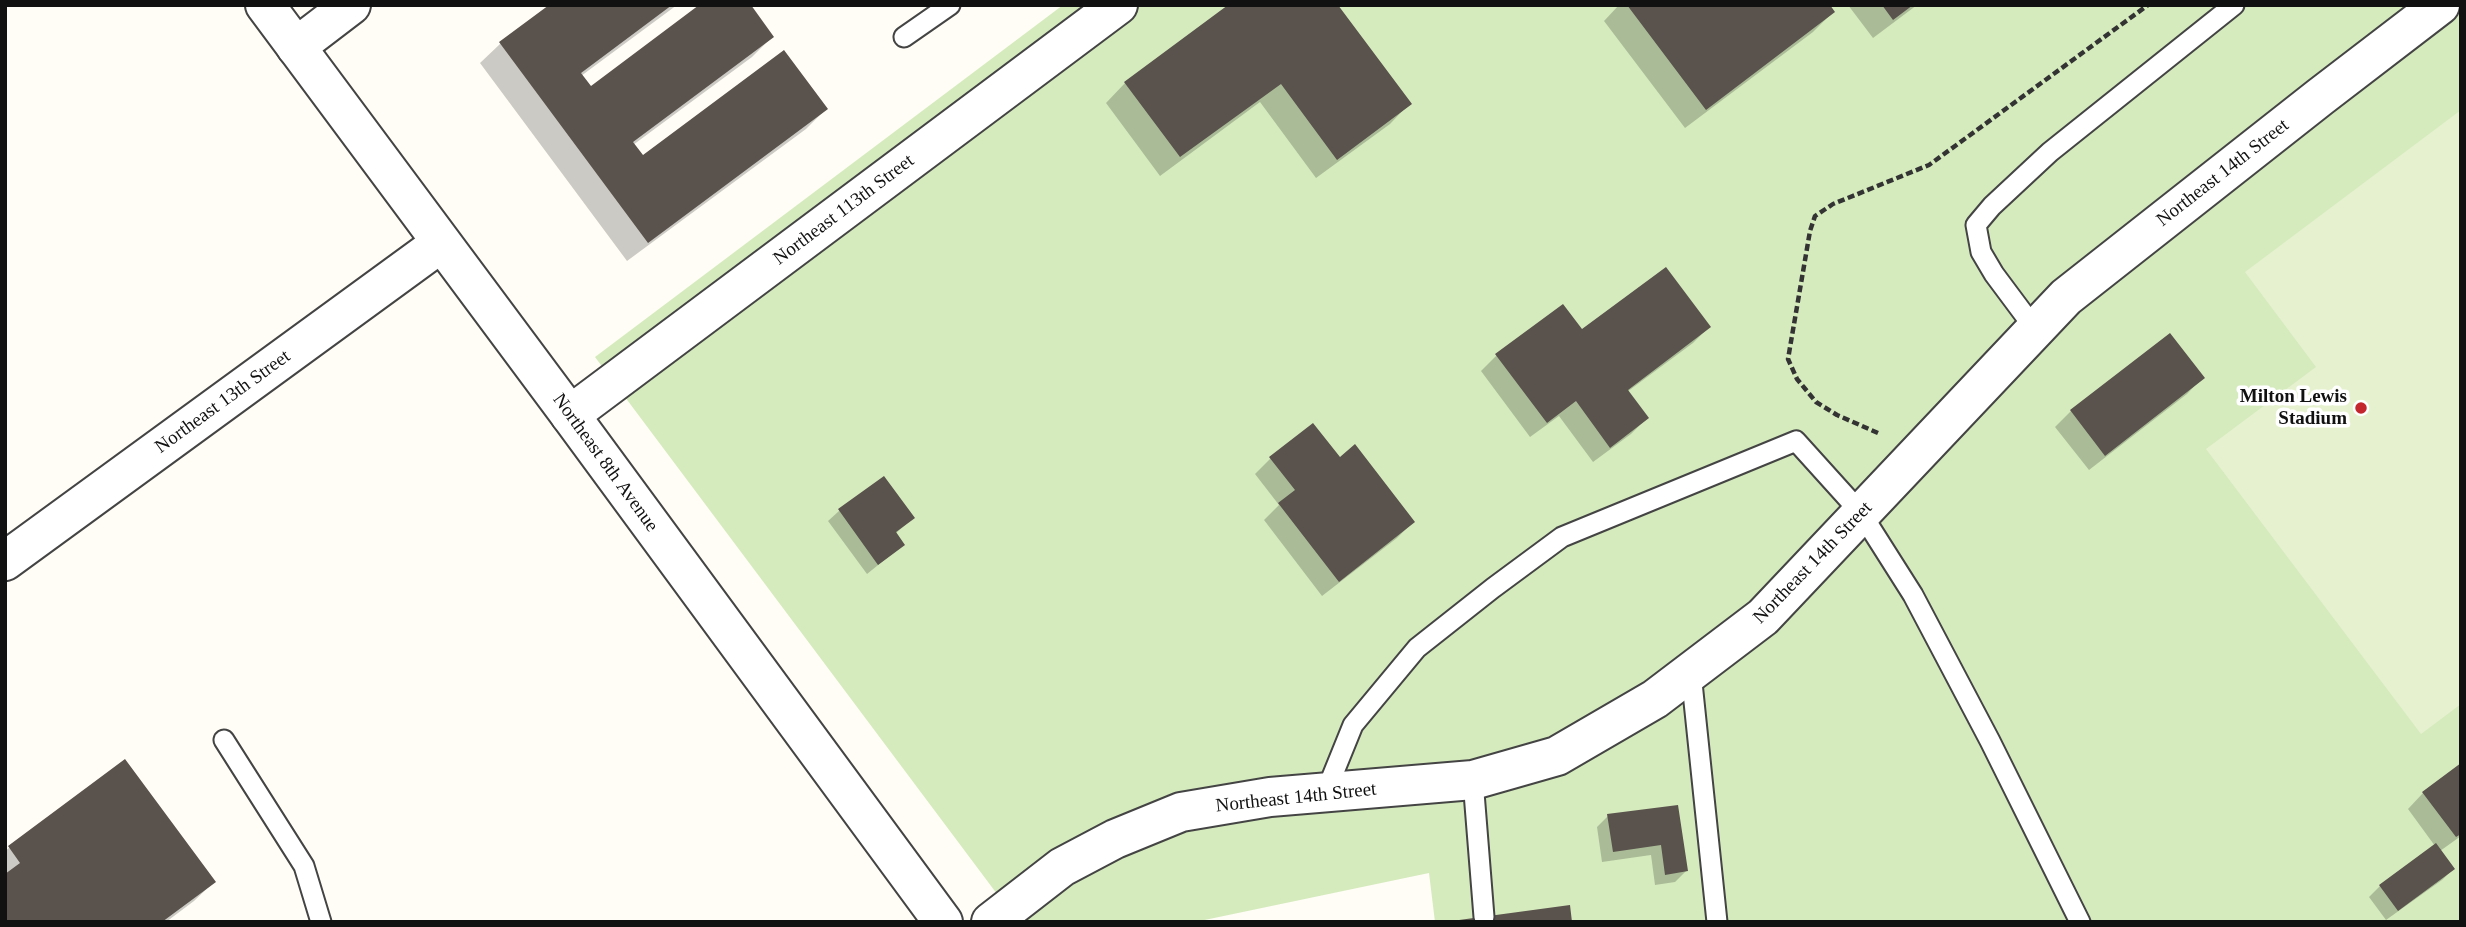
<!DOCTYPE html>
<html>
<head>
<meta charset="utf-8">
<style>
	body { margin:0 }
	#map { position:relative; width:2466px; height:927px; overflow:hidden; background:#fffdf5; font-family:"Times New Roman",serif }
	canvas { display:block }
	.frame { position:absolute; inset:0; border:7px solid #111; pointer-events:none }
</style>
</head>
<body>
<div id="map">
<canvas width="2466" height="927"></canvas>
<div class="frame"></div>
</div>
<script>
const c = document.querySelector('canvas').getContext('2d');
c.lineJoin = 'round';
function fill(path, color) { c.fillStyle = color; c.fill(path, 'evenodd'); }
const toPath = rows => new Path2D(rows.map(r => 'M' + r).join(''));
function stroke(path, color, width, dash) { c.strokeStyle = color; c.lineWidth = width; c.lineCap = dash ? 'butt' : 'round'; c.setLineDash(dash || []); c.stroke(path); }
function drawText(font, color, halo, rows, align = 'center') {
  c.font = font + ' "Times New Roman",serif'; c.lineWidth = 7; c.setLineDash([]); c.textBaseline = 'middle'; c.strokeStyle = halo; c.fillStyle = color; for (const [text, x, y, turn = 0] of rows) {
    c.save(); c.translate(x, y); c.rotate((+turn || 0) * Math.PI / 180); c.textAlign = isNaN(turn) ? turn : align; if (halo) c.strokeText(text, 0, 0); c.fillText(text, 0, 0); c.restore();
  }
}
const green = toPath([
	[1063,5,2461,5,2461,922,1435,922,1429,873,1195,922,1018,922,595,357]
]);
const pitch = toPath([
	[2461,110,2461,704,2421,734,2206,449,2316,367,2245,272]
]);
const shadow = toPath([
	[552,5,677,5,581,76,590,88,772,37,752,57,633,145,643,157,826,109,806,129,627,261,480,63,500,44],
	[1231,5,1409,104,1390,124,1316,178,1260,102,1160,176,1106,103,1125,83],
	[1619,5,1830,5,1833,12,1813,32,1685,128,1604,21],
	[1848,5,1917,5,1873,38],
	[1709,327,1693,343,1627,392,1647,418,1631,434,1593,462,1559,416,1530,437,1481,371,1497,355,1582,332],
	[2202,378,2187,394,2089,470,2055,427,2071,411],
	[1271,458,1413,522,1397,538,1322,596,1264,520,1279,505,1255,474],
	[884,478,913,518,895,534,903,545,867,574,828,521,839,511],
	[125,762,214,882,194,901,166,922,5,922,5,851],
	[2461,765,2461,836,2440,851,2453,869,2442,880,2386,920,2369,897,2380,886,2435,846,2408,809,2423,793],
	[1677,807,1686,871,1675,882,1655,885,1651,855,1602,862,1597,827,1608,816]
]);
const building = toPath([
	[549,5,672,5,581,73,591,86,699,5,751,5,774,37,633,142,643,155,784,50,828,109,648,243,499,42],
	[1228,5,1338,5,1412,104,1337,160,1281,84,1180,157,1124,82],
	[1627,5,1830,5,1835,12,1706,110],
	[1882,5,1913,5,1893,20],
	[1666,267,1711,327,1628,390,1649,418,1610,448,1576,401,1547,423,1495,354,1563,304,1582,329],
	[2170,333,2205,378,2105,456,2070,410],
	[1313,423,1340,457,1355,444,1415,522,1339,582,1278,503,1295,490,1269,457],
	[884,476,915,518,896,532,905,545,878,565,838,509],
	[125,759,216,882,162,922,5,922,5,874,20,863,8,846],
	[2461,763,2461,834,2456,837,2422,792],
	[1678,805,1688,871,1665,875,1661,845,1613,852,1607,814],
	[2436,843,2455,869,2398,911,2379,885],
	[1570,905,1572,922,1459,922,1459,920]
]);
const path = toPath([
	[1878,433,1837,415,1816,402,1797,379,1788,359,1810,231,1815,216,1833,204,1929,165,2148,5]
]);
const service = toPath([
	[904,37,950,5],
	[2035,329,1994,274,1981,252,1976,225,1992,206,2050,152,2234,5],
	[1691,673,1717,922],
	[224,740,304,866,321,922],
	[1473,780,1484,917],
	[1325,794,1353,725,1417,648,1493,588,1562,537,1796,441,1861,513,1913,595,1990,741,2080,922]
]);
const minor = toPath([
	[296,47,351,5],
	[570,415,1118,5],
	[5,561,441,243]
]);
const tertiary = toPath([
	[265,5,570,415,943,922],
	[991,922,1062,867,1115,839,1181,812,1270,797,1473,780,1557,756,1655,699,1763,617,2066,297,2320,97,2440,5]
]);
const markers = [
	[2361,408,7,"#c4262e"]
];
const streetNames = [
	["Northeast 14th Street",2223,173,-38],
	["Northeast 113th Street",844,210,-37],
	["Northeast 13th Street",223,402,-36],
	["Northeast 8th Avenue",605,463,54],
	["Northeast 14th Street",1813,563,-46],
	["Northeast 14th Street",1296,798,-6]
];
const poiNames = [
	["Milton Lewis",2347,397],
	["Stadium",2347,419]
];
fill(green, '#d5ebbd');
fill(pitch, '#e6f2cf');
fill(shadow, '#0003');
fill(building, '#5a524d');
stroke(service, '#444', 23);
stroke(minor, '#444', 42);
stroke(tertiary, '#444', 42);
stroke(path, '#333', 4.5, [7, 3.5]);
stroke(service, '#fff', 19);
stroke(minor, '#fff', 38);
stroke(tertiary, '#fff', 38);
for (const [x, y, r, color] of markers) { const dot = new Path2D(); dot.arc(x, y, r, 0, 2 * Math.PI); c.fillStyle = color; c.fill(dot); stroke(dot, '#fff', 2.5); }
drawText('19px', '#111', '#fff', streetNames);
drawText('bold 19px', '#111', '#fff', poiNames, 'right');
</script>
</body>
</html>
